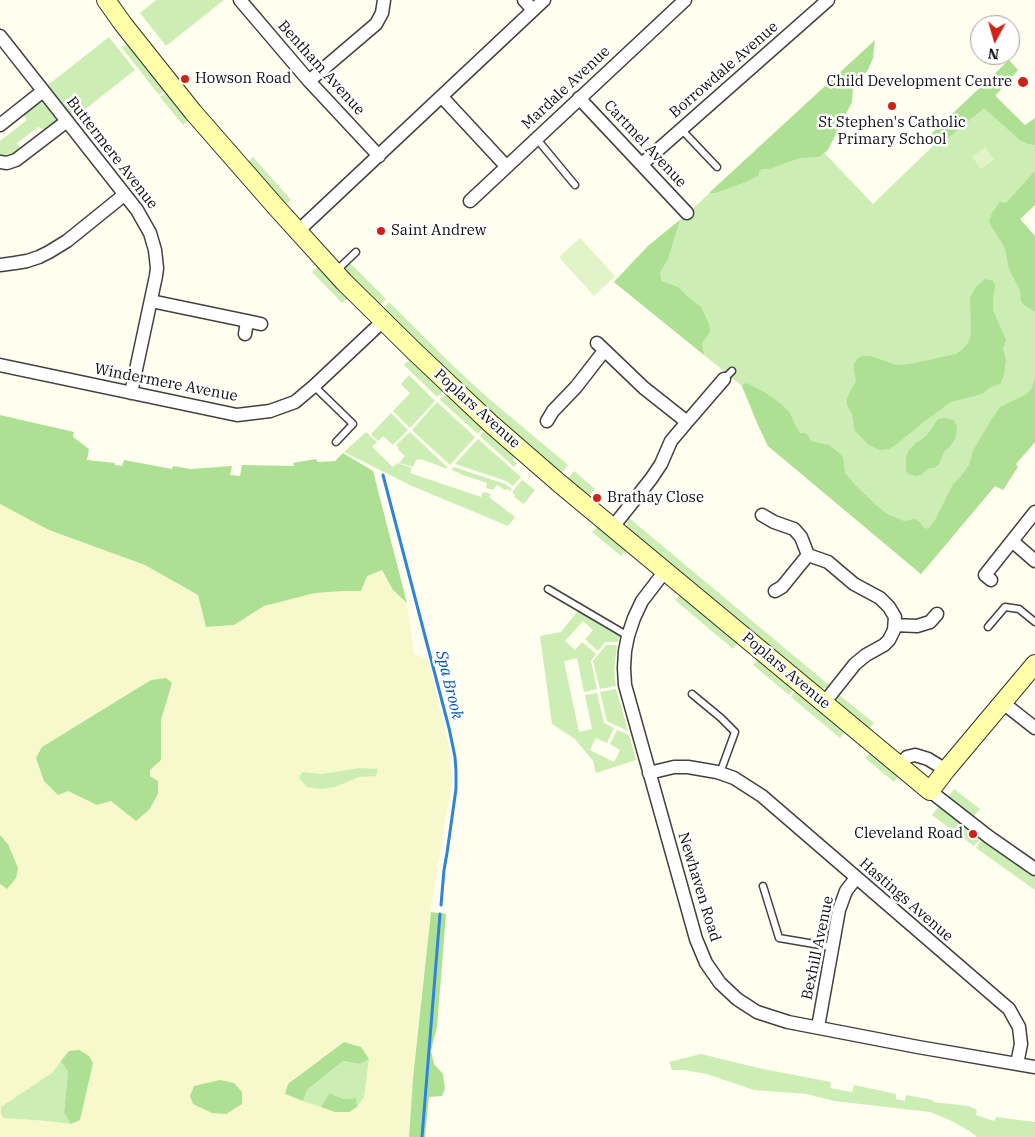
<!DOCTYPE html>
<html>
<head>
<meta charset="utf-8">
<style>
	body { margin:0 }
	#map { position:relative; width:1035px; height:1137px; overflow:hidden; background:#fffeef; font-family:"IBM Plex Serif",serif }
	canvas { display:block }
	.north { position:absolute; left:970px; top:15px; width:50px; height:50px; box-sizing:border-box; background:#fff; border:1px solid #9f9f9f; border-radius:50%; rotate:186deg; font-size:14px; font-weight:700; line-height:20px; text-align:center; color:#0e0e0e }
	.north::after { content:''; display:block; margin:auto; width:18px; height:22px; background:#cc2318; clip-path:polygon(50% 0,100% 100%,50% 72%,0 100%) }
</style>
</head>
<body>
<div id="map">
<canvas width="1035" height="1137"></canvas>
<div class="north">N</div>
</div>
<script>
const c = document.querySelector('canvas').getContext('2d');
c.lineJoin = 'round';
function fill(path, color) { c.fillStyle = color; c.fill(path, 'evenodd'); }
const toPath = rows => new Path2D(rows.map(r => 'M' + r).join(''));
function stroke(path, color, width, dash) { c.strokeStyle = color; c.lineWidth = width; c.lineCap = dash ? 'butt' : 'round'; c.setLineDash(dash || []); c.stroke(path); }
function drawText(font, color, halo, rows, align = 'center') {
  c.font = font + ' "IBM Plex Serif",serif'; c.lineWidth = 5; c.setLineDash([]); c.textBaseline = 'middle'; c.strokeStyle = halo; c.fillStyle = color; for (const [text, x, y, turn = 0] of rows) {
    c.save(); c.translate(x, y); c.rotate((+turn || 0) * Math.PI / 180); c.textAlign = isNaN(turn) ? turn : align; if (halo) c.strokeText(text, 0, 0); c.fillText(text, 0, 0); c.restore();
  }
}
const farmland = toPath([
	[0,504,49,530,145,565,198,595,206,627,234,625,264,606,315,593,343,591,361,591,367,576,382,570,393,590,407,603,414,654,428,659,448,743,452,780,431,908,413,1078,409,1137,0,1137,0,884,8,889,8,844,0,835],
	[172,683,161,720,161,760,150,770,150,776,158,781,158,793,149,810,136,820,111,800,97,805,68,791],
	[361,1047,364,1097,357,1107,335,1112,285,1094],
	[52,1073,85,1095,80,1120,71,1124,47,1121,4,1118,2,1107]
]);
const green = toPath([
	[156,0,224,0,166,46,140,13],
	[109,37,135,70,74,118,48,85],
	[131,42,167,89,159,95,122,48],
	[168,90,191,118,183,125,160,97],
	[994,94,1035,136,1035,205,1020,219,1035,236,1035,442,995,486,921,574,768,446,758,425,741,385,614,282,648,246,687,214,791,118,873,204,933,146],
	[40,102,45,103,57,117,55,124,48,131,38,127,16,144,24,150,16,156,0,157,0,141,27,120,22,113,35,103],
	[253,157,291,200,283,207,246,164],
	[349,262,386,299,378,307,344,273,345,267],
	[319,266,349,297,342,303,312,272],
	[389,302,452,365,488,398,568,465,558,477,381,310],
	[412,357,445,390,437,397,404,365],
	[409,375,435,401,410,428,393,411,410,393,401,384],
	[448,392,485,426,478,434,440,400],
	[437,402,475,437,450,465,412,430],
	[391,413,408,430,393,445,383,436,378,441,371,434],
	[487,428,500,439,515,457,513,460,517,463,514,467,480,436],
	[366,432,377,442,372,447,393,467,397,463,412,468,410,473,481,497,483,492,491,494,489,497,515,517,508,526,412,486,344,452],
	[410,432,448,468,445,468,421,459,416,460,413,467,399,463,405,456,398,450,399,448,396,445],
	[478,439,521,477,513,486,506,481,455,464],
	[454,467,505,484,512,489,510,491,507,489,505,490,497,485,493,490,486,488,487,483,460,474,460,473,451,470],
	[574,471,595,489,589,496,586,494,584,497,565,482],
	[522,480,535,490,524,504,514,497,515,495,512,492],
	[628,517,830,686,826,688,820,689,627,530,627,522],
	[600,526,628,548,621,556,592,532,597,527],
	[682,592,740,640,733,649,675,600],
	[577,612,584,612,620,635,618,642,605,642,598,651,585,639,593,630,583,621,565,641,575,650,582,642,596,654,591,661,597,689,584,692,577,658,564,661,579,732,592,729,585,695,597,693,604,723,614,728,607,743,596,738,590,750,614,762,620,750,610,744,617,730,629,735,636,760,596,773,593,761,575,739,552,724,540,636,561,632],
	[606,645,617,645,614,670,616,686,600,689,593,661],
	[760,657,796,687,789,695,753,665],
	[798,688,847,730,840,738,791,697],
	[616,689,619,699,628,731,607,721,600,692],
	[838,694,874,723,867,731,838,705,837,700],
	[872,750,900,774,894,782,865,758],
	[360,768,378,769,376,776,359,777,335,787,320,789,307,787,299,778,302,772,322,774],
	[954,789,980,809,973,817,948,798],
	[939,806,970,830,969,832,979,840,974,846,932,815],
	[982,839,1035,877,1035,890,976,848],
	[701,1054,758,1068,831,1082,830,1088,852,1092,854,1085,896,1094,896,1099,905,1101,906,1095,933,1100,933,1102,969,1106,977,1110,976,1115,994,1121,996,1117,1035,1122,1035,1137,977,1137,971,1132,952,1121,930,1112,834,1101,807,1094,754,1090,707,1074,684,1070,672,1070,669,1062],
	[369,1059,364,1097,357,1107,356,1098,344,1099,329,1093,321,1107,303,1101,307,1090,343,1061,360,1064],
	[61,1061,68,1072,64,1113,71,1124,47,1121,4,1118,1,1114,1,1107,52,1073]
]);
const forest = toPath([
	[875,40,873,58,868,70,853,87,852,102,828,150,819,157,800,158,769,169,762,169,759,171,759,175,746,182,715,193,709,193],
	[1009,60,1018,70,995,96,1025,125,1035,118,1035,145,1028,144,1021,141,984,108,941,144,935,146,931,144,929,140,932,133],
	[1035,171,1035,205,1020,219,1035,236,1035,312,1024,305,1021,301,1020,290,1009,269,1005,249,1002,243,993,229,989,221,992,213,1000,202,1006,203],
	[680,220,668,259,660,272,661,281,678,287,687,296,701,307,709,324,710,332,704,340,702,344,704,355,614,282,648,246],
	[985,279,993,281,995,285,993,300,993,310,1006,340,1003,349,1006,360,1004,375,1000,384,991,387,982,394,951,402,925,421,897,444,889,449,879,450,869,445,855,431,854,427,852,414,847,405,847,399,850,391,856,382,854,370,854,364,858,358,863,356,871,356,896,365,910,364,956,354,963,349,969,342,971,332,970,297,976,287],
	[1035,377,1035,442,1016,464,1018,467,1003,490,995,486,921,574,768,446,758,425,742,385,747,383,766,393,781,404,790,413,795,425,800,433,804,433,808,435,811,441,829,445,838,452,843,457,845,473,856,486,877,506,889,515,904,521,915,519,920,522,923,527,928,529,935,520,952,486,962,475,969,465,973,451,991,420,1000,407,1027,394,1032,388],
	[0,415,74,432,73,437,89,449,87,460,115,463,115,465,122,466,124,460,172,469,173,466,191,469,232,466,230,475,240,476,242,465,294,466,293,463,316,459,318,462,335,461,343,453,373,471,407,603,393,590,382,570,367,576,361,591,343,591,315,593,264,606,234,625,206,627,198,595,145,565,49,530,0,504],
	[945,418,954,420,957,427,956,437,949,448,945,450,939,464,934,468,929,468,921,475,916,476,908,474,906,470,906,457,909,450,916,443,920,441,927,435,938,419],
	[166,678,172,683,161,720,161,760,150,770,150,776,158,781,158,794,149,810,136,821,111,801,97,805,68,791,58,795,44,781,36,758,42,747,151,680],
	[0,835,8,844,18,868,16,878,7,889,0,884],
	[431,912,446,914,437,1027,431,1051,434,1064,443,1074,445,1089,442,1096,429,1097,425,1137,409,1137,413,1078],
	[344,1042,361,1047,369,1059,360,1064,343,1061,307,1090,303,1101,285,1094,288,1084],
	[79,1050,89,1056,93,1063,80,1120,71,1124,64,1113,68,1072,61,1061,69,1051],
	[220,1080,234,1083,242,1092,242,1104,226,1114,212,1113,193,1104,190,1096,194,1086],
	[329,1093,344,1099,356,1098,357,1107,349,1112,335,1112,321,1107]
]);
const pitch = toPath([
	[985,147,994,160,981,169,972,157],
	[580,238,615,276,594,296,559,257]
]);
const stream = toPath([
	[383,475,449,728,455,757,456,771,456,789,447,853,444,870,441,905],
	[422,1137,440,914]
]);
const lane = toPath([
	[681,129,717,167],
	[536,138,575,185],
	[335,272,356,252],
	[724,379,732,371],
	[314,386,353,424,336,442],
	[548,589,628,636],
	[988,627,1005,607,1019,609,1035,622],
	[692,694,721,718,735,732,720,773],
	[763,886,779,938,832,947]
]);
const street = toPath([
	[240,0,309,81,379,156],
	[524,0,533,10],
	[0,36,137,210,150,233,155,250,157,268,156,276,131,393],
	[309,81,376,24,382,13,384,0],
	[442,97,506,166],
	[579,98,687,213],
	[0,125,43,91],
	[0,162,7,163,16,160,67,121],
	[642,164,828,0],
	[470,201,685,0],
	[297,232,544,0],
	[0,265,15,263,27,261,39,257,49,252,67,241,124,195],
	[151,301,247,321],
	[245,334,247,321,261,324],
	[597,343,644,388,687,422],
	[0,365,237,415,270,411,295,402,314,386,383,321],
	[547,421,553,411,576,387,604,351],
	[762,515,774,522,794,529,801,537,808,555,828,562,854,584,880,598,889,607,895,617,894,630,889,640,884,645,866,655,855,664,824,703],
	[612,528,651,479,661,464,671,441,687,422,724,379],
	[1012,541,1035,561],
	[665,571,642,601,634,618,628,636,625,651,624,668,625,685,696,939,706,963,720,983,737,999,757,1012,788,1022,918,1047,1035,1067],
	[991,580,985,575,1035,512],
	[775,591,782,587,808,555],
	[895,625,917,626,930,622,937,614],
	[1002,702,1035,728],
	[899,766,907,757,915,755,928,759,946,770],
	[649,773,674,767,688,767,717,772,734,778,762,796,1009,1009,1019,1027,1021,1044,1017,1064],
	[930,791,989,837,1035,869],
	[818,1027,839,910,846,891,856,878]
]);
const secondary = toPath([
	[106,0,123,24,193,112,276,207,344,282,414,351,490,423,559,483,930,791,946,770,1035,664]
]);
const markers = [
	[185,79,5,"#cc2318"],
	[1023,82,6,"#cc2318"],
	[892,106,5,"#cc2318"],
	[381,231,5,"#cc2318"],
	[597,498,5,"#cc2318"],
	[973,834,5,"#cc2318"]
];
const streetNames = [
	["Bentham Avenue",321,68,48],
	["Borrowdale Avenue",724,70,-41],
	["Mardale Avenue",566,88,-43],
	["Cartmel Avenue",645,144,47],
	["Buttermere Avenue",112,153,52],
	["Windermere Avenue",166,383,11],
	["Poplars Avenue",477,409,42],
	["Poplars Avenue",786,671,40],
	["Newhaven Road",699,887,73],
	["Hastings Avenue",906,900,41],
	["Bexhill Avenue",818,948,-78]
];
const poiNames = [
	["Howson Road",195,79],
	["Child Development Centre",1012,82,"right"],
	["St Stephen's Catholic",892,123,"center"],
	["Primary School",892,140,"center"],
	["Saint Andrew",391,231],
	["Brathay Close",607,498],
	["Cleveland Road",963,834,"right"]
];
const waterNames = [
	["Spa Brook",449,685,76]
];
fill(farmland, '#f7f8cc');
fill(green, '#cceeb4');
fill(forest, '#ade092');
fill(pitch, '#e0f4c7');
stroke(stream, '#2e83da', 3);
stroke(lane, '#414141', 9);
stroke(street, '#414141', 15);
stroke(secondary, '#303030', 20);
stroke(lane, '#fff', 6);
stroke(street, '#fff', 12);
stroke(secondary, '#ffa', 18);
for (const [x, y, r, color] of markers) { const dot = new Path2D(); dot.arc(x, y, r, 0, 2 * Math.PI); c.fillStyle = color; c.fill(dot); stroke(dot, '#fff', 2); }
drawText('15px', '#0e0e0e', '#fff', streetNames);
drawText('15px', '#0e0e0e', '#fff', poiNames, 'left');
drawText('italic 16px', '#0a54ad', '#fff', waterNames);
</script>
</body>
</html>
